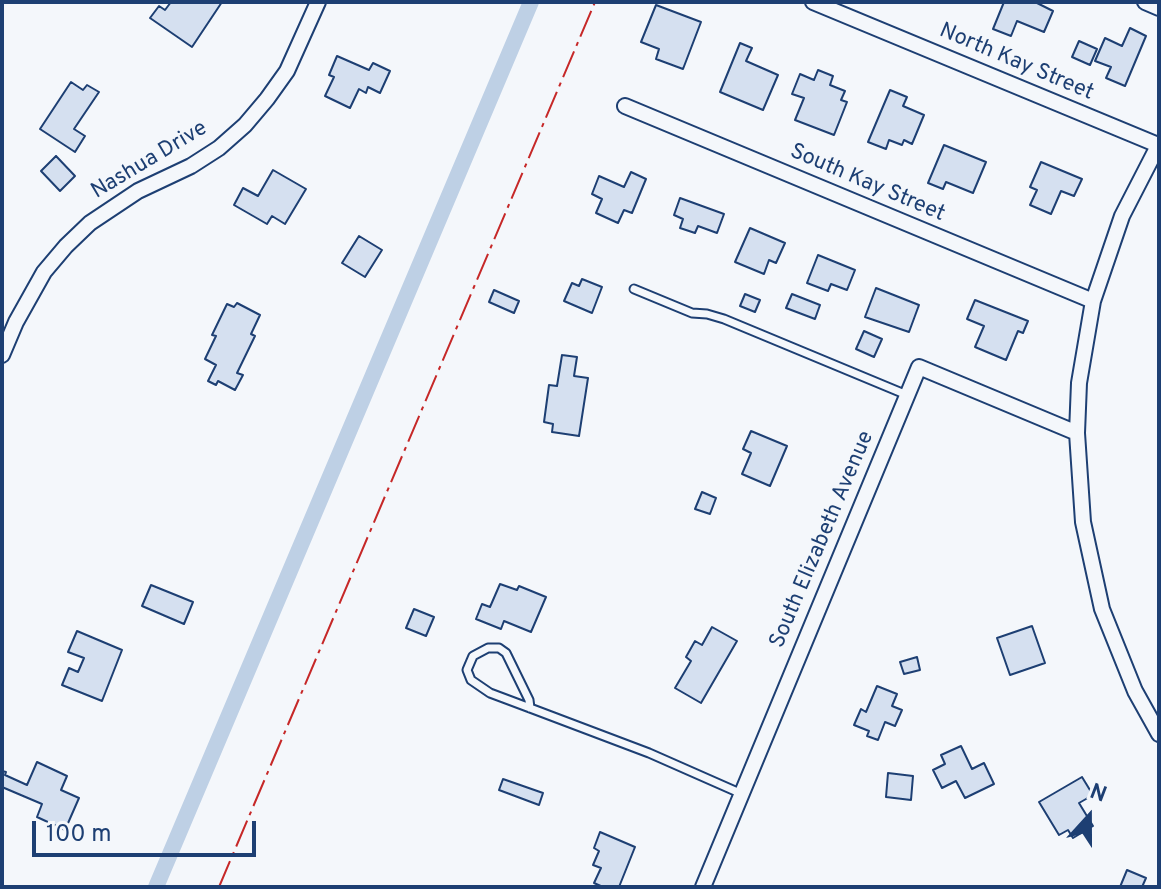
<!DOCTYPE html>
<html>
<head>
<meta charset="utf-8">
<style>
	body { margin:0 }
	#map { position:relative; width:1161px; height:889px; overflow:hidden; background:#f4f7fb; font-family:Overpass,sans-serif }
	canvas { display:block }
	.frame { position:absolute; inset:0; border:4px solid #1d3f73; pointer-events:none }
	.north { position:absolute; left:1049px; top:777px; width:80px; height:80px; -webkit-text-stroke:6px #f4f7fb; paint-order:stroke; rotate:21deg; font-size:22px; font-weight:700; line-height:32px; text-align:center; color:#1d3f73 }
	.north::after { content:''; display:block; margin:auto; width:28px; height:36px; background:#1d3f73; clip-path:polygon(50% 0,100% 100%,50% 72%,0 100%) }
	.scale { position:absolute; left:32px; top:821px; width:224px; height:36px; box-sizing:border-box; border:4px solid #1d3f73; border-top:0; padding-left:10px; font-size:24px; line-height:28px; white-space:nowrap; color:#1d3f73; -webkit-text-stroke:6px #f4f7fb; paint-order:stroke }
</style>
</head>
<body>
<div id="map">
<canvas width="1161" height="889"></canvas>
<div class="frame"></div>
<div class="north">N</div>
<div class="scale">100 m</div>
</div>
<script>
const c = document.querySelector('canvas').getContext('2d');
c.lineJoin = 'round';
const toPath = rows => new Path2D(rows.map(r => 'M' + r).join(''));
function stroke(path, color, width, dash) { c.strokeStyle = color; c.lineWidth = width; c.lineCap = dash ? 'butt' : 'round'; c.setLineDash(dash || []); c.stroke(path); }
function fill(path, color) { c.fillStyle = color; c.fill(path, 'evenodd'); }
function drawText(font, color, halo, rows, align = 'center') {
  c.font = font + ' Overpass,sans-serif'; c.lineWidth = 6; c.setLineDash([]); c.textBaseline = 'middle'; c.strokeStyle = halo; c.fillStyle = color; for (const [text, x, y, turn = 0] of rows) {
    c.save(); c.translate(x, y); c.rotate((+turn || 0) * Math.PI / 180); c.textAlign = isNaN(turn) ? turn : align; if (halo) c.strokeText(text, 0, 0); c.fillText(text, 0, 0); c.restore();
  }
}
const canal = toPath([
	[156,887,531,2]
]);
const building = toPath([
	[171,2,222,2,192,47,150,18,159,6,165,10,171,2],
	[1004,2,1035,2,1053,11,1044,32,1017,21,1011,36,993,29,1004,2],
	[656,5,701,22,683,69,656,59,659,49,641,42,656,5],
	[1130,28,1146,36,1125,86,1106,78,1111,67,1095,61,1105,38,1122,46,1130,28],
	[1079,41,1097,49,1090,65,1072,57,1079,41],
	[740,43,752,48,746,61,778,75,763,110,720,92,740,43],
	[337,56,369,70,373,63,390,71,380,93,368,87,366,93,359,89,350,108,325,96,334,77,329,75,337,56],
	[818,70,833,76,830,85,845,91,841,100,847,102,834,135,795,120,804,98,792,94,800,74,814,80,818,70],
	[71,82,83,90,87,85,99,92,74,129,85,136,75,152,40,129,71,82],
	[890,90,907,97,903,106,924,115,912,144,904,140,902,145,889,140,886,149,868,142,890,90],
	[944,145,986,162,973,193,946,182,943,189,928,183,944,145],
	[56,156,75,176,60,191,41,171,56,156],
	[1041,162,1082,179,1074,196,1061,191,1051,214,1030,205,1037,190,1030,187,1041,162],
	[273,170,306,189,285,224,272,216,267,224,234,205,243,188,258,196,273,170],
	[631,172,646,179,632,213,624,210,618,223,596,213,602,199,592,194,599,176,624,187,631,172],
	[680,198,724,214,717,233,698,226,695,233,680,228,683,219,674,215,680,198],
	[750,228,785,243,776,263,769,260,764,274,735,262,750,228],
	[359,236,382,250,365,277,342,263,359,236],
	[818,255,855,270,847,290,831,284,828,291,807,283,818,255],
	[582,279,602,287,592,313,564,301,572,283,579,286,582,279],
	[876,288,919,305,909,332,865,317,876,288],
	[494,290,519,301,514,313,489,302,494,290],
	[745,294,760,300,755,312,740,306,745,294],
	[792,294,820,305,815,319,786,308,792,294],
	[975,300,1028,321,1023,333,1018,331,1006,360,975,347,984,326,967,319,975,300],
	[237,303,260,315,251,334,255,336,237,373,243,375,235,390,218,381,216,385,208,381,216,365,205,359,216,336,212,335,227,304,234,307,237,303],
	[864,331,882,339,874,357,856,349,864,331],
	[562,355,577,357,574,376,588,378,579,436,552,432,553,424,544,422,549,385,557,386,562,355],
	[751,431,787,446,770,486,742,474,751,453,743,449,751,431],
	[702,492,716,498,710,514,695,509,702,492],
	[500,584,517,590,519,586,546,597,531,632,504,621,501,629,476,619,482,604,490,607,500,584],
	[151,585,193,602,184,624,142,606,151,585],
	[414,609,434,617,426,636,406,628,414,609],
	[1032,626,1045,663,1010,675,997,638,1032,626],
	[712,627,737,641,701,703,675,688,691,661,686,657,695,641,702,645,712,627],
	[77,631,122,650,102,701,62,685,69,668,78,672,84,658,68,652,77,631],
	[917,657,920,670,904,674,900,662,917,657],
	[877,686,897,694,892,706,902,710,895,726,885,722,878,740,867,736,869,731,854,725,861,709,866,712,877,686],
	[961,746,972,769,984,763,994,784,965,798,956,781,942,788,933,770,945,764,941,755,961,746],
	[37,762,67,776,61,790,79,798,65,830,37,817,42,804,2,787,2,771,6,772,5,775,27,785,37,762],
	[888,773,913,776,911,800,886,797,888,773],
	[1082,777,1093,795,1079,803,1093,826,1073,838,1068,830,1059,835,1039,802,1082,777],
	[503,779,543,793,539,805,499,790,503,779],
	[600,832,635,847,619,887,603,887,594,883,601,868,593,865,599,851,594,848,600,832],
	[1127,870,1146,878,1142,887,1120,887,1127,870]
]);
const lane = toPath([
	[634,289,692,313,707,314,724,319,907,395],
	[530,708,529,700,506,653,499,648,488,648,473,656,467,670,471,680,490,693,530,708,649,753,742,794]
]);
const street = toPath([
	[813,2,1158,145],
	[1145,2,1159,8],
	[625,106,1093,301],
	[1159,144,1122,216,1093,301,1079,383,1077,433,1083,522,1102,609,1135,691,1159,734],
	[2,355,16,322,44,272,66,246,90,223,138,191,191,166,219,148,245,125,267,99,287,71,318,2],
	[703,887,919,367,1077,433]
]);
const power = toPath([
	[219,887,595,2]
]);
const streetNames = [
	["North Kay Street",1016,63,23],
	["Nashua Drive",150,161,-31],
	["South Kay Street",867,184,23],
	["South Elizabeth Avenue",823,540,-67]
];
stroke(canal, '#bed0e5', 16);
fill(building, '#d5e0f0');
stroke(building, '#1d3f73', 2);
stroke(lane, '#1d3f73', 11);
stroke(street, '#1d3f73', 18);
stroke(lane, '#f4f7fb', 7);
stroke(street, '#f4f7fb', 14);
stroke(power, '#c62828', 2, [28, 6, 4, 6]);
drawText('22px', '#1d3f73', '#f4f7fb', streetNames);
</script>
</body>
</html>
